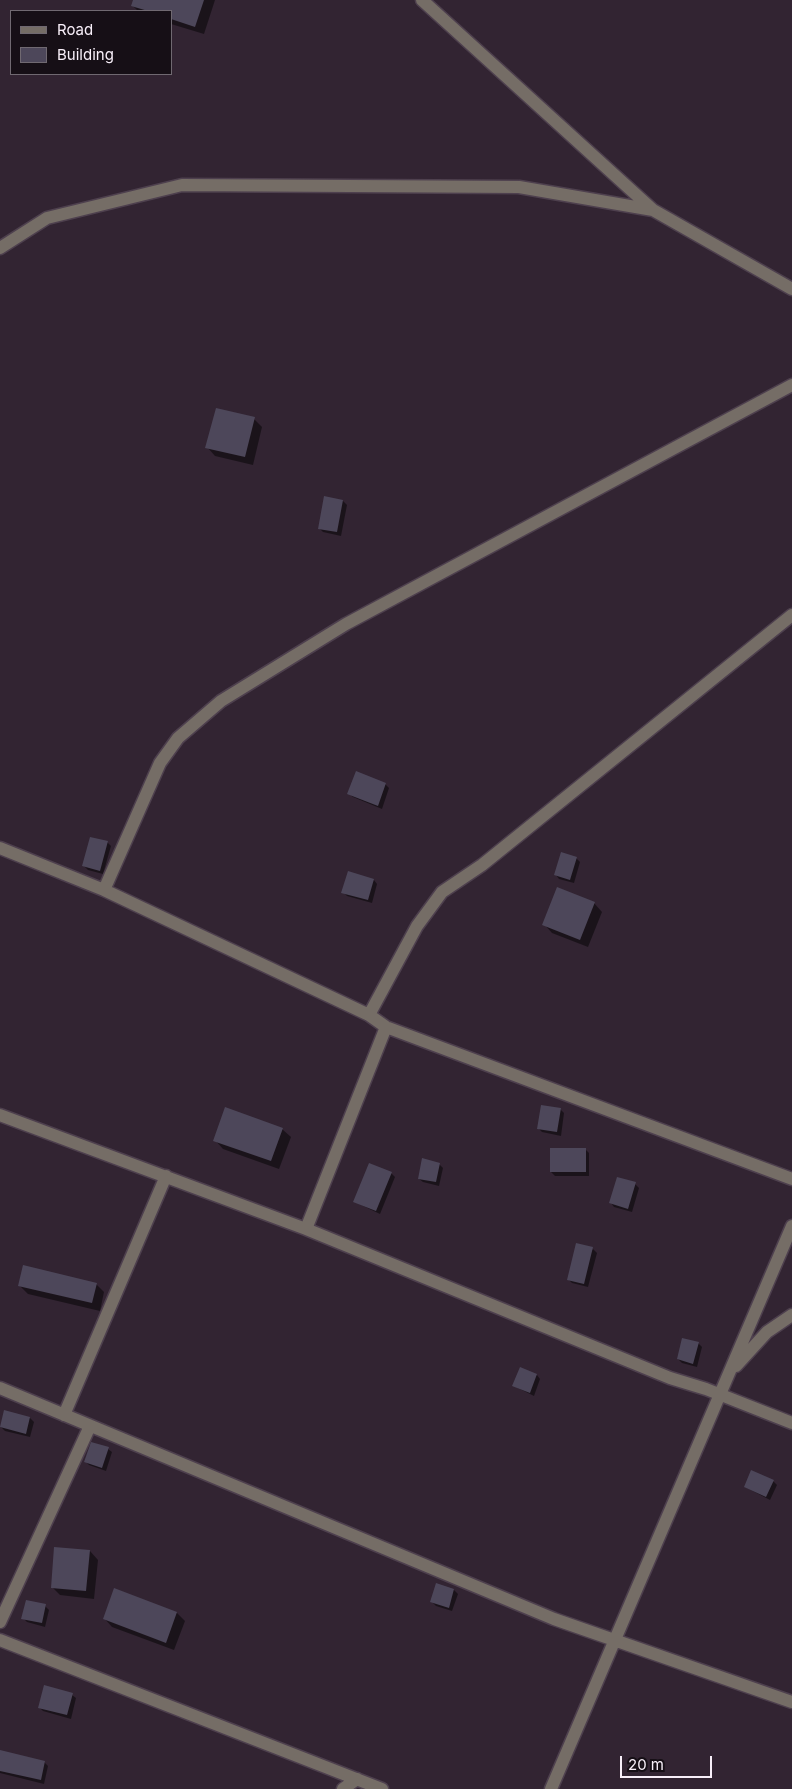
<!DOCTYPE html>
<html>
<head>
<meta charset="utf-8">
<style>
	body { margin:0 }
	#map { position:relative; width:792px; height:1789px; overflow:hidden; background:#322432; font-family:Inter,sans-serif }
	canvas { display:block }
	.legend { position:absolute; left:10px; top:10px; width:162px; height:65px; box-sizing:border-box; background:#160f16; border:1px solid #706971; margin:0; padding:6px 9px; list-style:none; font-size:15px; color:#f8eff9 }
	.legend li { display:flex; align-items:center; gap:10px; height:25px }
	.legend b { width:25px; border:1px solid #706971 }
	.scale { position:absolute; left:620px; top:1756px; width:92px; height:22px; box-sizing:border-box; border:2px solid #f8eff9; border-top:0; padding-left:6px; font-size:15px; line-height:18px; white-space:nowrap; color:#f8eff9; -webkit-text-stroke:4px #160f16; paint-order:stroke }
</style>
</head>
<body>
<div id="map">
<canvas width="792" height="1789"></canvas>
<ul class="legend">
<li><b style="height:6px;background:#756d66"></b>Road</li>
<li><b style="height:14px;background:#4d475a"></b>Building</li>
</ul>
<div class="scale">20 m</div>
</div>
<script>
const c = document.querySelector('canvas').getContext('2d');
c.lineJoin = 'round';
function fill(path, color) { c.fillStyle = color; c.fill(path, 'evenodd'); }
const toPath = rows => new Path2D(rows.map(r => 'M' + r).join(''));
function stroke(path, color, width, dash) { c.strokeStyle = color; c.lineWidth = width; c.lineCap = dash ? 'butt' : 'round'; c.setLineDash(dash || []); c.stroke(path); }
const shadow = toPath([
	[134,0,215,0,204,34,171,24,171,11,138,11,132,5],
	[254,419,262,427,253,465,215,456,207,447],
	[325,498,343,501,347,505,341,536,323,532,319,528],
	[385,784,389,788,382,809,353,797,349,794],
	[107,842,111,846,103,874,88,870,84,866],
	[576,858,580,862,574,883,559,879,556,875],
	[374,880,377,884,372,903,347,896,343,892],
	[594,903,602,912,588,947,552,933,544,924],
	[560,1109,564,1113,561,1136,542,1132,538,1128],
	[282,1129,291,1137,279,1169,223,1149,215,1140],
	[585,1149,589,1153,589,1176,555,1176,551,1172],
	[439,1164,443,1168,439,1186,423,1182,419,1179],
	[391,1173,395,1177,380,1214,355,1202],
	[635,1184,639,1188,632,1212,614,1207,611,1203],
	[593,1249,597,1253,588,1287,572,1283,568,1279],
	[96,1284,104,1292,100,1311,28,1294,19,1285],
	[698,1343,702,1347,697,1367,682,1363,678,1359],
	[537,1375,540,1379,534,1396,514,1386],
	[30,1418,34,1422,30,1437,5,1431,1,1427],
	[108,1449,112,1452,106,1471,89,1465,85,1461],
	[773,1481,777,1485,770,1500,745,1487],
	[90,1551,98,1560,94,1599,60,1595,52,1587],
	[437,1584,454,1590,458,1594,452,1611,436,1606,432,1602],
	[45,1606,49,1610,45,1627,27,1622,23,1618],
	[177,1613,185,1621,174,1650,112,1627,104,1618],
	[72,1695,76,1698,71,1719,43,1711,39,1707],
	[0,1752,44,1762,48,1766,44,1784,0,1773]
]);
const building = toPath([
	[133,0,204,0,195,27,171,19,171,11,148,11,131,6],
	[216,408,255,417,245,457,205,448],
	[324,496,343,500,337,532,318,529],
	[356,771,386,783,378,806,347,794],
	[90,837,108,841,100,871,82,866],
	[561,852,577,857,570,880,554,875],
	[348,871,374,879,368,900,341,893],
	[557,887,595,902,580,940,542,925],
	[541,1105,561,1108,557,1132,537,1129],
	[225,1107,283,1128,271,1161,213,1141],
	[550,1148,586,1148,586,1172,550,1172],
	[422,1158,440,1163,436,1182,418,1179],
	[369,1163,392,1172,376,1211,353,1202],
	[617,1177,636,1182,628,1209,609,1203],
	[576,1243,593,1247,584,1284,567,1280],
	[23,1265,97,1283,92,1303,18,1286],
	[682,1338,699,1342,693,1364,677,1359],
	[520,1367,537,1374,530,1393,512,1386],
	[4,1410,30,1417,26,1434,0,1427],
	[91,1442,109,1447,102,1468,84,1462],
	[751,1470,774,1480,766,1497,744,1487],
	[54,1547,90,1550,86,1591,51,1588],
	[436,1583,454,1589,449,1608,430,1602],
	[114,1588,177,1612,166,1643,103,1619],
	[26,1600,46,1604,42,1623,21,1619],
	[44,1685,73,1693,67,1715,38,1708],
	[0,1750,45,1761,41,1780,0,1771]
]);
const minor = toPath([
	[422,0,653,210,792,289],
	[0,248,47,218,182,185,519,187,653,210],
	[0,848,104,890,369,1015,386,1027,792,1179],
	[104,890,160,763,178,738,221,701,346,624,792,385],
	[369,1015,417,926,442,892,482,865,792,615],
	[0,1115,306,1229,670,1378,706,1389,792,1423],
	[306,1229,386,1027],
	[736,1366,767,1332,792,1315],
	[0,1388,554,1619,792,1702],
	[64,1415,166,1176],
	[0,1622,90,1426],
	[0,1640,382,1789],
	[343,1789,357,1779],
	[551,1789,792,1226]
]);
fill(shadow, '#0007');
fill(building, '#4d475a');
stroke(minor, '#4e404e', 15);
stroke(minor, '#756d66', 12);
</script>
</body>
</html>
